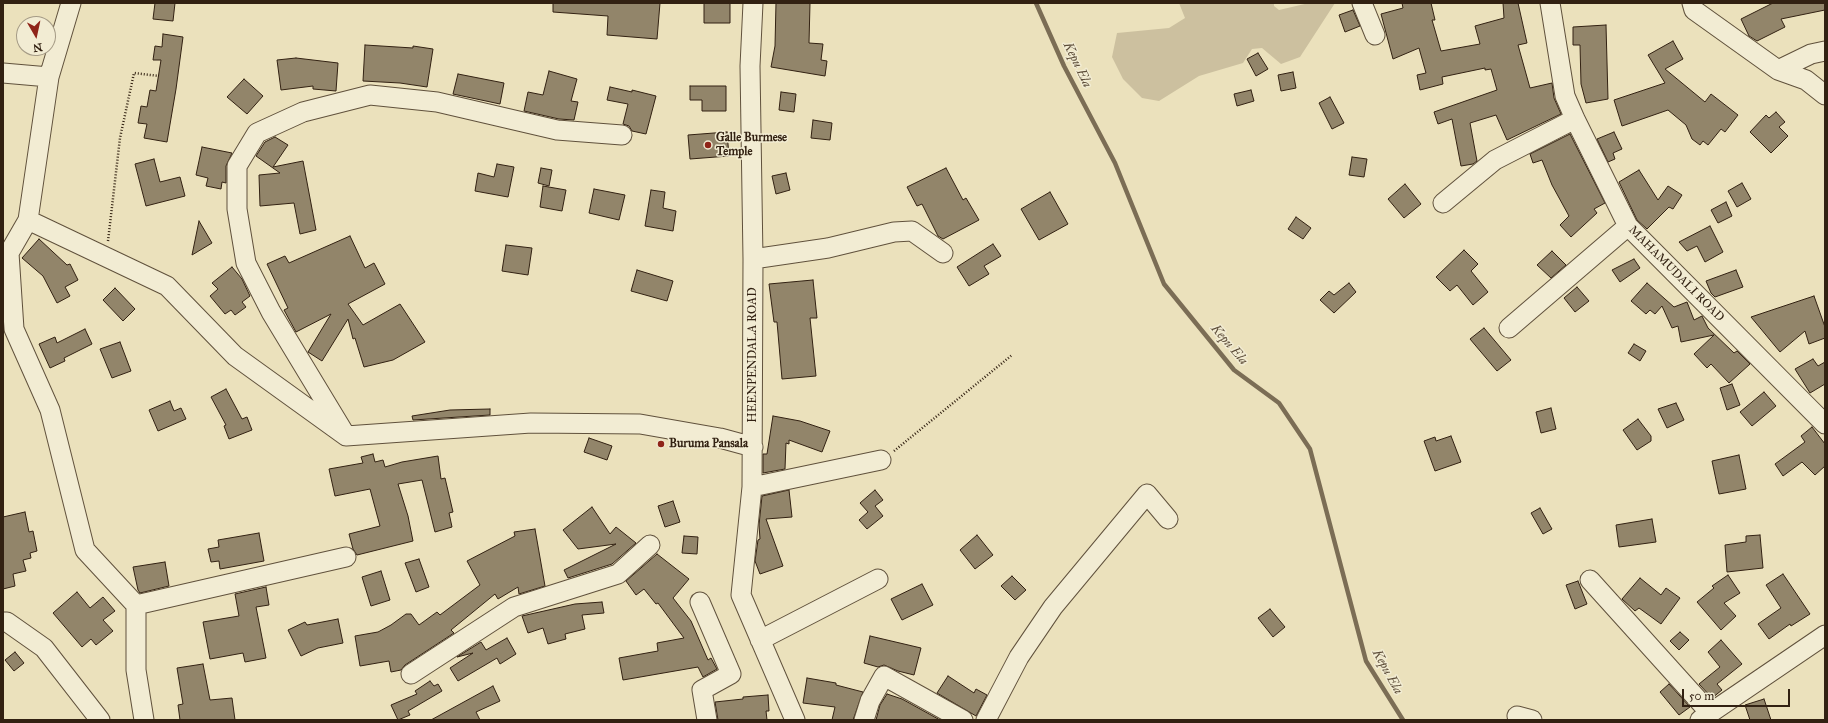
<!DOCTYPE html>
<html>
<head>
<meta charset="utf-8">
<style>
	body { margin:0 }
	#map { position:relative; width:1828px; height:723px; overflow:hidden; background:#ebe1bc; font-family:"IM FELL Great Primer",serif }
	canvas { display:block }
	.frame { position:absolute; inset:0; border:4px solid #322112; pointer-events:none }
	.north { position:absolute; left:16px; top:16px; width:40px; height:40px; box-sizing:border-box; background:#f2ecd3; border:1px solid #a59b86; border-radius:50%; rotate:171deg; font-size:11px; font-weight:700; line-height:16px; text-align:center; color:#322112 }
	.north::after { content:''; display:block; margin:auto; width:14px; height:18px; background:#8f2418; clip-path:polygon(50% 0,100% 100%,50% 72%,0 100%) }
	.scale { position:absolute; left:1682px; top:689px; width:108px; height:18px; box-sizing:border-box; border:2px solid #322112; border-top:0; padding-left:5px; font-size:12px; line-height:14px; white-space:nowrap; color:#322112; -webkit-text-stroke:3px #f2ecd3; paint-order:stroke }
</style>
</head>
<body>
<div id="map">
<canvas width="1828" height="723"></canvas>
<div class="frame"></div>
<div class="north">N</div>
<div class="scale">50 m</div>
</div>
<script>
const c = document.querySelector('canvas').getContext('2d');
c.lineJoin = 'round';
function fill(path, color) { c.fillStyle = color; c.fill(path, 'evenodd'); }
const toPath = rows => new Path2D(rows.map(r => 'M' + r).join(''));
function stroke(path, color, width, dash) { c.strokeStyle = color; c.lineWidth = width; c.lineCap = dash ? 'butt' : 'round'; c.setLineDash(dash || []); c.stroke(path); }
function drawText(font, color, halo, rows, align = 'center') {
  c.font = font + ' "IM FELL Great Primer",serif'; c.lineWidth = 3; c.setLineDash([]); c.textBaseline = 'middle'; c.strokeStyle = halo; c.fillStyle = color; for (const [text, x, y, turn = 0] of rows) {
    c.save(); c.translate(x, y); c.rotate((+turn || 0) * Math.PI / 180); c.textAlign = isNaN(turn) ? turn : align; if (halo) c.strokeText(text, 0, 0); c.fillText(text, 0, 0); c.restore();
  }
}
const green = toPath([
	[1179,3,1274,3,1274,6,1279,10,1309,3,1335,3,1300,57,1281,64,1262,48,1252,49,1243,63,1199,76,1159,101,1142,98,1123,79,1112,57,1117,33,1169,28,1185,18]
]);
const stream = toPath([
	[1036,3,1064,66,1115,163,1164,284,1234,370,1279,403,1310,449,1366,661,1403,720]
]);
const building = toPath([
	[155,3,175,3,173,21,153,19,155,3],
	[553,3,660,3,657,39,607,35,608,16,553,12,553,3],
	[704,3,730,3,730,23,704,23,704,3],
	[776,3,810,3,809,43,823,44,821,60,827,61,825,76,771,67,775,46,776,3],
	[1402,3,1431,3,1435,20,1432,20,1441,51,1480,44,1475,26,1504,18,1503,3,1518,3,1527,43,1518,45,1530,88,1552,83,1554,98,1561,114,1507,140,1496,115,1470,123,1477,161,1473,164,1461,166,1452,119,1438,124,1434,112,1497,90,1491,69,1485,70,1485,68,1442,77,1443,84,1420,90,1417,75,1426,73,1419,48,1393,59,1381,14,1403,8,1402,3],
	[1773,3,1825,3,1825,10,1781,19,1785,27,1757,41,1749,36,1741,19,1773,3],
	[1353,10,1360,26,1345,32,1339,15,1353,10],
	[1606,25,1608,99,1586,103,1581,84,1580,45,1573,45,1573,27,1606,25],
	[163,34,183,37,176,89,167,142,144,138,147,124,138,123,141,106,147,107,150,90,156,91,161,60,153,60,155,46,162,47,163,34],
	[1673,41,1683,59,1665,69,1705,102,1711,94,1738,115,1725,132,1721,129,1708,145,1703,141,1700,145,1692,139,1686,125,1668,110,1622,126,1614,100,1665,83,1648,55,1673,41],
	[365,45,413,48,413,46,433,49,427,87,400,83,363,81,365,45],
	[1258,53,1268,69,1256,76,1247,59,1258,53],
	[296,58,338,63,336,91,313,89,313,86,281,90,277,60,296,58],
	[549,71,577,79,571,101,578,102,574,120,559,119,524,111,528,92,543,95,549,71],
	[1293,72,1296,88,1281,91,1278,75,1293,72],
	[458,74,504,83,500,104,453,94,458,74],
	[244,79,263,96,247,114,227,97,244,79],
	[690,86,726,86,726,111,702,111,702,100,690,100,690,86],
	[610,87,632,92,632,90,656,96,646,134,632,131,629,126,623,124,628,104,607,100,610,87],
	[1251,90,1254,101,1237,106,1234,94,1251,90],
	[781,92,796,94,794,112,779,110,781,92],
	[1330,97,1344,123,1332,129,1319,103,1330,97],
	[1776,112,1785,122,1779,127,1788,136,1771,153,1750,132,1766,115,1769,118,1776,112],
	[813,120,832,123,830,140,811,138,813,120],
	[727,132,729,156,690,159,688,135,727,132],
	[1614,132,1622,149,1613,153,1615,159,1608,162,1597,139,1614,132],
	[1570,134,1605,203,1594,209,1597,213,1571,237,1560,225,1569,216,1552,185,1542,160,1533,163,1530,154,1570,134],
	[275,137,288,145,273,167,303,161,316,230,300,234,294,203,260,206,259,175,280,173,256,156,265,142,275,137],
	[202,147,232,153,226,166,226,183,222,182,221,189,206,186,208,178,196,175,202,147],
	[1352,157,1367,159,1364,177,1349,175,1352,157],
	[154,159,160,182,180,177,185,196,146,206,135,164,154,159],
	[497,164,514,167,508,197,475,191,478,173,494,177,497,164],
	[541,168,552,170,549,186,538,183,541,168],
	[946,168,963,200,966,198,979,220,943,239,938,236,922,204,917,206,907,187,946,168],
	[1639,170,1658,200,1668,186,1682,195,1673,209,1669,207,1647,229,1637,220,1619,182,1639,170],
	[786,173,790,190,776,194,772,176,786,173],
	[1742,183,1751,199,1737,207,1728,191,1742,183],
	[1405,184,1421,204,1404,218,1388,199,1405,184],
	[543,186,566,190,562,211,540,207,543,186],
	[594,189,625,195,619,220,589,213,594,189],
	[651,190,665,192,663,208,676,211,673,231,645,226,651,190],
	[1050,192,1068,224,1039,240,1021,209,1050,192],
	[1726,202,1732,216,1718,223,1711,210,1726,202],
	[1296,217,1311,228,1303,239,1288,229,1296,217],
	[199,221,212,243,192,255,199,221],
	[1710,226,1723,252,1705,262,1697,246,1687,251,1679,242,1710,226],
	[350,236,365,268,374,263,385,284,348,304,363,325,400,304,425,342,393,360,364,367,355,338,353,339,348,319,322,361,308,352,331,314,296,332,284,310,288,308,267,264,285,256,289,263,350,236],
	[39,239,67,265,70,264,78,280,65,287,70,296,57,303,43,276,22,258,39,239],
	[993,244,1001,256,984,266,989,274,969,286,957,267,993,244],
	[506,245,532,248,528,275,502,271,506,245],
	[1464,250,1478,264,1471,271,1488,292,1473,305,1457,285,1450,291,1436,277,1464,250],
	[1552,251,1566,265,1551,278,1537,265,1552,251],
	[1634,259,1640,268,1620,282,1612,270,1634,259],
	[232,267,242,279,250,296,242,302,246,307,235,315,231,310,225,314,210,296,218,289,212,283,232,267],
	[637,270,673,281,667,301,631,291,637,270],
	[1736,270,1743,287,1715,297,1711,293,1706,281,1736,270],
	[813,280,817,318,810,318,816,376,782,379,777,322,774,322,769,284,813,280],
	[1349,283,1356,292,1334,313,1320,300,1329,291,1334,295,1349,283],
	[1647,283,1674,307,1687,302,1694,320,1702,316,1708,328,1734,353,1737,351,1750,364,1729,383,1711,364,1707,368,1694,354,1714,335,1681,342,1678,326,1672,328,1662,306,1655,314,1650,310,1646,314,1631,301,1647,283],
	[1577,287,1589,301,1575,312,1564,298,1577,287],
	[115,288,135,309,123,321,103,300,115,288],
	[1814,296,1825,327,1825,338,1809,344,1805,331,1780,352,1751,317,1814,296],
	[1484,328,1511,360,1497,371,1470,339,1484,328],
	[85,329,92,344,64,358,65,361,50,368,39,344,55,337,57,343,85,329],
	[120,342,131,371,112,378,100,349,120,342],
	[1634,344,1646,351,1640,361,1628,353,1634,344],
	[1813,359,1818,366,1825,362,1825,384,1810,393,1795,369,1813,359],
	[1732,384,1740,405,1727,410,1720,388,1732,384],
	[226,389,242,419,247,417,252,430,229,439,224,426,226,425,211,397,226,389],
	[1764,392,1776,406,1752,426,1740,412,1764,392],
	[170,401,174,411,181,408,186,419,158,431,149,410,170,401],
	[1676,403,1684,420,1667,428,1658,409,1676,403],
	[1551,408,1556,429,1541,433,1536,412,1551,408],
	[490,409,490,415,413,420,412,416,450,410,490,409],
	[773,416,800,421,830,431,822,452,789,440,789,444,786,443,785,469,763,473,763,454,767,454,773,416],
	[1638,419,1651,436,1651,441,1637,450,1623,430,1638,419],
	[1812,427,1825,444,1825,466,1815,475,1802,462,1783,476,1775,464,1805,442,1801,436,1812,427],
	[1451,436,1461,462,1435,471,1424,441,1435,437,1436,441,1451,436],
	[589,438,612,446,607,460,584,452,589,438],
	[373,454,375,462,383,460,385,467,402,462,438,456,441,479,445,478,453,512,449,513,452,527,435,532,422,480,398,484,408,516,413,541,357,555,353,549,349,534,380,526,370,489,335,496,329,469,363,463,361,457,373,454],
	[1739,455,1746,489,1719,494,1712,461,1739,455],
	[789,490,792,517,766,519,783,566,760,574,755,561,758,540,760,539,759,525,762,496,789,490],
	[875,490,883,500,875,506,883,516,867,529,859,520,868,512,860,503,875,490],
	[673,501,680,522,665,527,658,506,673,501],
	[592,507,610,534,616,527,636,543,612,564,568,578,564,570,616,544,578,549,563,530,592,507],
	[1540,508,1552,529,1543,534,1531,513,1540,508],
	[25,512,29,532,33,531,37,551,30,553,31,558,23,560,26,571,13,574,15,586,3,589,3,517,25,512],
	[1652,519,1656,542,1619,547,1616,525,1652,519],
	[535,529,545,586,519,594,518,587,498,599,495,594,451,630,454,633,405,665,401,670,391,672,389,661,360,666,355,636,378,632,391,625,406,614,411,614,419,625,437,612,440,615,480,585,467,561,515,536,514,532,535,529],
	[259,533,264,561,220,569,219,561,211,562,208,549,219,547,218,540,259,533],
	[977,535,993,555,975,569,960,550,977,535],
	[1760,535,1763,568,1727,572,1725,545,1746,542,1746,536,1760,535],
	[684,536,698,537,697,554,682,553,684,536],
	[657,554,689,579,673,598,691,621,708,660,711,658,717,669,703,677,698,667,623,680,619,658,658,651,657,643,684,638,658,603,656,604,644,589,636,595,626,581,657,554],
	[419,559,429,587,416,592,405,563,419,559],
	[165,562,169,586,140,593,138,590,133,567,165,562],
	[381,571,390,600,371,606,362,577,381,571],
	[1783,574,1810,614,1791,626,1790,624,1769,639,1758,624,1781,608,1766,585,1783,574],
	[1728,575,1740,593,1724,603,1736,616,1721,630,1697,602,1714,588,1712,586,1728,575],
	[1012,576,1026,590,1015,600,1001,586,1012,576],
	[1640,578,1661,595,1666,588,1680,598,1661,624,1639,608,1635,611,1622,599,1640,578],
	[1578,581,1587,604,1575,609,1566,585,1578,581],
	[922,584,933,605,902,620,891,599,922,584],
	[266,587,269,605,256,607,266,658,245,662,243,653,210,659,203,622,239,616,235,594,266,587],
	[77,592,90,608,103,597,115,611,103,620,113,631,96,645,91,639,82,647,53,613,77,592],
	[602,602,604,613,582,615,585,629,565,634,566,639,548,644,543,628,528,633,522,616,575,604,602,602],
	[1270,609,1285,627,1273,637,1258,618,1270,609],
	[338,619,343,643,318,648,301,656,288,630,305,622,307,625,338,619],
	[1680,632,1689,640,1679,650,1670,641,1680,632],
	[870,636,921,648,914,675,898,671,884,665,878,667,864,663,870,636],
	[507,638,516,654,500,664,497,658,458,681,450,668,473,653,457,657,481,642,486,650,507,638],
	[1721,640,1742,664,1717,684,1722,690,1712,698,1699,684,1720,667,1708,652,1721,640],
	[15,652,24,663,14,671,5,660,15,652],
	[203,664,210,700,232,698,235,720,180,720,178,705,183,704,177,668,203,664],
	[948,676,974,693,976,689,987,695,976,716,937,693,948,676],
	[807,678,836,683,836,685,863,692,853,720,832,720,835,707,803,703,807,678],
	[430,681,434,686,438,684,442,691,408,711,410,715,398,720,391,705,417,694,415,691,430,681],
	[1669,684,1690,707,1679,715,1660,692,1669,684],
	[493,686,500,701,476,712,480,720,431,720,493,686],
	[887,694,902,699,940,720,876,720,880,705,887,694],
	[768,695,769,711,766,711,767,720,718,720,715,702,743,699,743,697,768,695],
	[1764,699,1771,720,1750,720,1745,705,1764,699]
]);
const path = toPath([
	[108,241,120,138,134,73,159,76],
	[894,451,1012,355]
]);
const minor = toPath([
	[71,3,49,77,28,220,9,253,14,329,50,410,85,550,136,605,136,670,144,720],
	[753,3,750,66,753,259,752,487,741,595,795,720],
	[1362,3,1375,35],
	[1550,3,1565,96,1575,119,1628,226,1825,424],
	[1692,3,1694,10,1778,70,1806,80,1825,95],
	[1778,70,1811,54,1825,51],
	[3,73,49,77],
	[1443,203,1495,160,1575,119],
	[28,220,167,286,235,356,346,436,271,312,246,263,237,209,237,166,257,133,303,112,370,95,437,102,557,130,622,135],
	[753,259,828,248,894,232,912,231,943,253],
	[1509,328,1628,226],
	[346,436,531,423,640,424,720,438,753,447],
	[752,487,881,460],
	[1590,580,1710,713],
	[700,602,731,674,702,690,707,720],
	[136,605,346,557],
	[3,622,7,622,44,648,100,720],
	[760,640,878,579],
	[411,674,514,607,618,574,650,545],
	[1517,716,1532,720],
	[864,720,870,701,884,676,963,720],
	[986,720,1019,657,1053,607,1147,494,1168,519],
	[1700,720,1825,635]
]);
const markers = [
	[708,145,4,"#8f2418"],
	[661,444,4,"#8f2418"]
];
const poiNames = [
	["Galle Burmese",716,138],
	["Temple",716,152],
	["Buruma Pansala",669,444]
];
const streetNames = [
	["MAHAMUDALI ROAD",1676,274,45],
	["HEENPENDALA ROAD",753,355,-90]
];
const waterNames = [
	["Kepu Ela",1077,65,64],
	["Kepu Ela",1229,345,49],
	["Kepu Ela",1387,672,61]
];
fill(green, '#ccc09f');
stroke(stream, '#7b6d55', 4.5);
fill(building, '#92856a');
stroke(building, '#322112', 1);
stroke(minor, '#60513c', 21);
stroke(path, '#322112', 2.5, [1, 2]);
stroke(minor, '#f2ecd3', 19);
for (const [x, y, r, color] of markers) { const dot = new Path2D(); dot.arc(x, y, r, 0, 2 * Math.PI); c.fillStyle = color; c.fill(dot); stroke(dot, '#f2ecd3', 1.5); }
drawText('bold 12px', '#322112', '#f2ecd3', poiNames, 'left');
drawText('12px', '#322112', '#f2ecd3', streetNames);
drawText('italic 13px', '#5d4d39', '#f2ecd3', waterNames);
</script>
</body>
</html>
